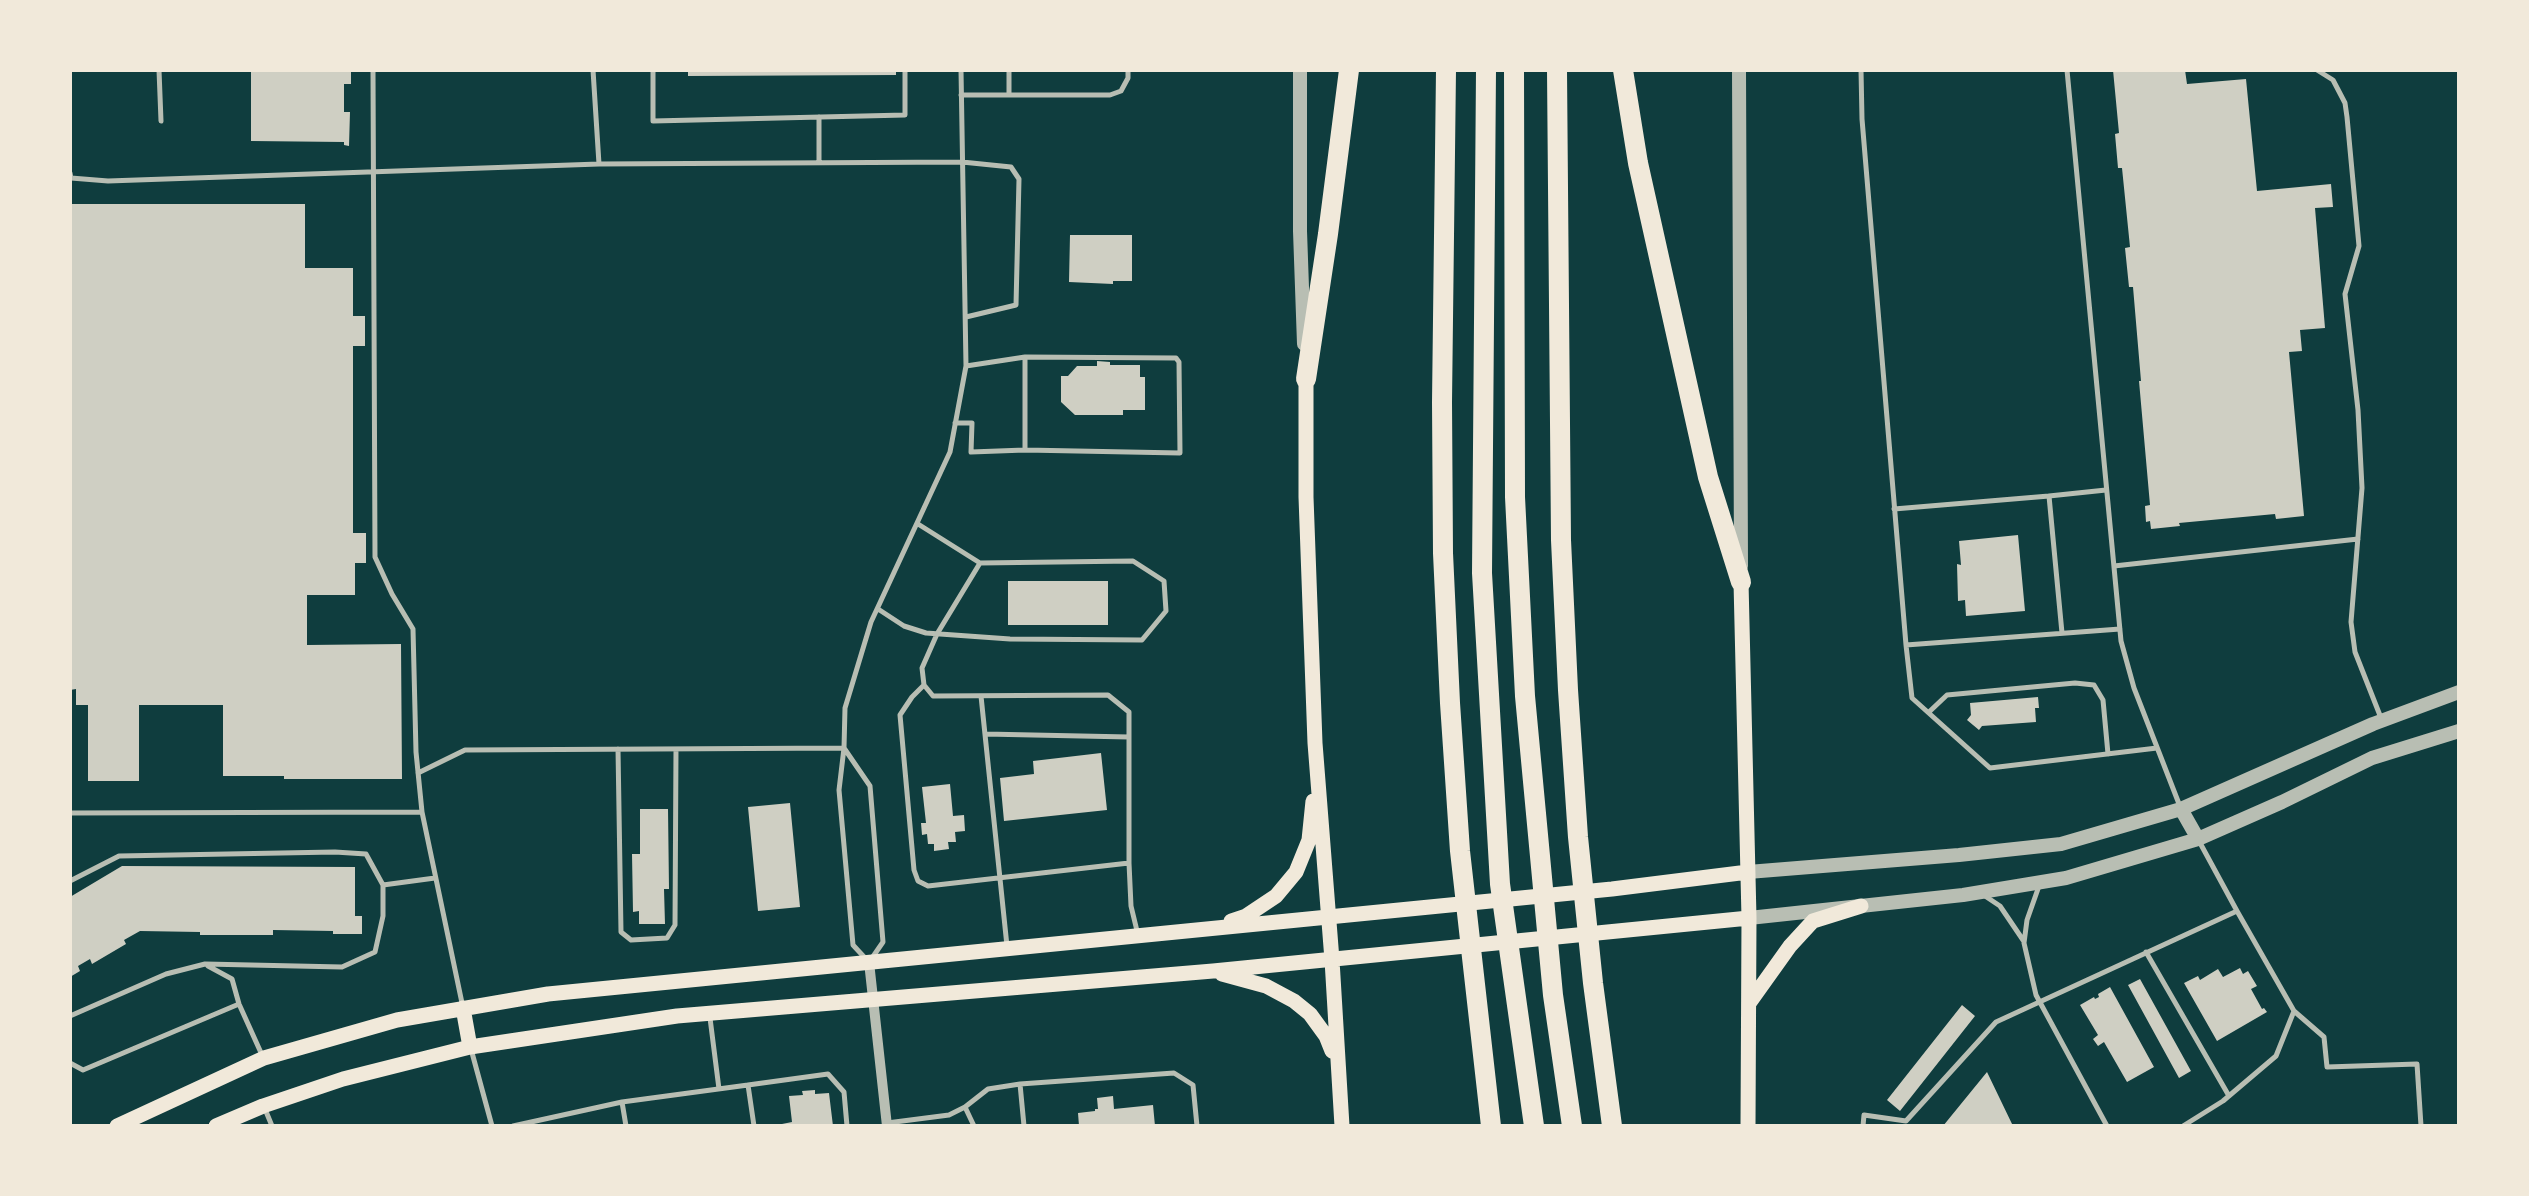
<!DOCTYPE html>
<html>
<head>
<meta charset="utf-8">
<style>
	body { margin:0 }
	#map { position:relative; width:2529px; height:1196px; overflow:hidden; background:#0f3d3e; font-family:Figtree,sans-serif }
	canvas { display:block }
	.frame { position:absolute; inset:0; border:72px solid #f1e9da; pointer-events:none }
</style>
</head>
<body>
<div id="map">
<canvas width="2529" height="1196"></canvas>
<div class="frame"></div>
</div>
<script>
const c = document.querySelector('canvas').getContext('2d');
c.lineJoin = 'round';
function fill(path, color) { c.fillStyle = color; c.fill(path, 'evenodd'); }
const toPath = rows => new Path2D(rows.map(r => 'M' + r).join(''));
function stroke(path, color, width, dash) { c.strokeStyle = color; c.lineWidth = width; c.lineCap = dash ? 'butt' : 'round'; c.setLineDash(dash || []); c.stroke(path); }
const building = toPath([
	[251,70,351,70,351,84,344,84,344,112,350,112,349,146,344,145,344,142,251,141],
	[688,70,896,70,896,75,688,76],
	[2113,70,2185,70,2187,84,2246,79,2257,191,2331,184,2333,207,2315,208,2325,328,2300,330,2302,351,2289,352,2304,516,2276,519,2275,514,2179,523,2180,526,2151,529,2150,521,2146,522,2145,506,2150,505,2139,381,2141,381,2133,287,2129,287,2125,248,2130,247,2122,168,2118,168,2115,134,2119,133],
	[70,204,305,204,305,268,353,268,353,316,365,316,365,346,353,346,353,533,366,533,366,563,355,563,355,595,307,595,307,645,401,644,402,779,284,779,284,776,223,776,223,705,139,705,139,781,88,781,88,705,76,705,76,689,70,690],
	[1070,235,1132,235,1132,281,1113,281,1113,284,1069,282],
	[1097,361,1110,362,1110,365,1140,365,1140,377,1145,377,1145,410,1123,410,1123,415,1075,415,1061,402,1061,376,1068,376,1077,366,1097,366],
	[2018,535,2025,611,1966,616,1965,600,1958,601,1957,564,1961,565,1959,541],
	[1008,581,1108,581,1108,625,1008,625],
	[2038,697,2039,708,2035,708,2036,722,1982,726,1979,730,1967,720,1971,715,1970,703],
	[1101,753,1107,810,1004,821,1000,778,1034,774,1033,761],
	[950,784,953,816,964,815,965,831,955,832,956,842,948,842,949,849,934,851,934,844,928,844,927,834,922,835,921,823,926,823,922,787],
	[790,803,800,907,758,911,748,807],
	[640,809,668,809,669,889,664,889,665,924,639,924,639,911,633,912,632,854,640,854],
	[122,866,355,867,355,916,362,916,362,934,333,934,333,931,273,930,273,935,200,935,200,932,140,931,124,940,126,944,92,964,90,959,78,966,80,971,70,977,70,897],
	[2240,968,2243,974,2248,971,2257,986,2251,989,2262,1009,2264,1008,2267,1012,2217,1041,2184,983,2198,976,2200,980,2218,969,2223,977],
	[2140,979,2191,1071,2179,1078,2128,985],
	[2110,987,2154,1067,2127,1082,2104,1042,2098,1046,2093,1039,2098,1035,2080,1005,2094,997,2095,999,2099,997,2098,994],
	[1962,1005,1975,1016,1900,1111,1887,1100],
	[1987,1072,2013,1126,1943,1126],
	[815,1090,815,1094,829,1093,833,1126,782,1126,782,1124,792,1122,789,1096,803,1095,802,1091],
	[1113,1096,1114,1109,1153,1105,1155,1126,1079,1126,1078,1113,1095,1111,1095,1109,1098,1109,1097,1098]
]);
const service = toPath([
	[159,70,161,121],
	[373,70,375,557,392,594,413,629,416,752,422,812,462,1003],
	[593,70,599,164],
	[653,70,653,121,905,115,905,70],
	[1861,70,1862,119,1906,645,2120,629],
	[2067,70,2121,641,2134,688,2181,809],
	[2317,70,2333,80,2345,103,2347,117,2359,246,2345,294,2358,410,2362,488,2351,622,2355,652,2381,718],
	[961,95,1110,95,1121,91,1128,78,1128,70],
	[1009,95,1009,70],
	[819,163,819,117],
	[70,173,71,178,108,181,599,164,962,162,1011,167,1019,179,1016,305,966,317],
	[955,423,972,423,971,452,1025,450,1025,357,966,366],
	[1025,450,1180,453,1179,362,1176,358,1025,357],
	[1894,509,2049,496],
	[980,563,937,634,922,668,924,685,933,696,1108,695,1129,712,1129,863,1131,906,1138,935],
	[2114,566,2358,539],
	[878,609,904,626,926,633,1010,639,1142,640,1166,611,1164,581,1133,561,980,563,918,524],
	[2062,633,2049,496,2106,490],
	[1906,645,1912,698,1990,768,2157,748],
	[924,685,912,697,900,715,914,870,918,881,928,886,1129,863],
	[981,696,1007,946],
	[1929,712,1947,695,2075,683,2094,685,2103,700,2108,754],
	[985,734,1129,737],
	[844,748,870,786,883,942,872,958],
	[618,749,621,932,631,940,667,938,675,925,676,749],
	[418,773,465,750,844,748],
	[70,813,422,812],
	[70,881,119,856,335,852,366,854,383,885],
	[2039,886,2027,920,2024,943,2036,995,2107,1126],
	[1985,896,2000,906,2023,940],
	[2146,952,2229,1096],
	[865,958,853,945,839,790,844,748,845,708,871,622,950,452,966,366,961,70],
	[208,966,232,979,239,1004,262,1055],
	[2294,1011,2324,1037,2327,1067,2417,1064,2421,1126],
	[70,1016,166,974,205,964,342,967,375,952,383,916,383,885,435,878],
	[710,1018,719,1089],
	[471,1049,492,1126],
	[70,1063,83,1070,239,1004],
	[1020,1084,1024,1126],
	[748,1085,828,1074,844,1092,847,1126],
	[622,1102,626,1126],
	[965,1107,974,1126],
	[265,1109,272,1126],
	[887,1123,949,1115,965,1107,988,1089,1020,1084,1174,1073,1193,1085,1197,1126],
	[513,1126,622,1102,748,1085,754,1126],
	[1863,1126,1864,1115,1906,1121,1996,1022,2237,911,2199,841],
	[2183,1126,2223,1101,2276,1056,2294,1011,2237,911]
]);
const minor = toPath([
	[869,962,887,1126]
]);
const tertiary = toPath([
	[1300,70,1300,231,1304,344],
	[1739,70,1741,566],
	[2181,809,2198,839],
	[1748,872,1959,855,2061,844,2181,809,2373,724,2459,692],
	[1749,918,1963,895,2066,878,2198,839,2282,802,2372,758,2459,731]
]);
const secondary = toPath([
	[1306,379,1306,497,1315,743,1332,960,1342,1126],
	[1741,582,1749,918,1748,1126],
	[1231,921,1246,916,1276,896,1296,872,1309,840,1313,801],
	[1222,974,1266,986,1294,1001,1310,1014,1326,1036,1332,1051],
	[1750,1002,1790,946,1813,921,1861,906],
	[463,1008,470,1047],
	[117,1126,264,1058,397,1020,548,994,1612,889,1748,872],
	[216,1126,263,1106,343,1079,470,1047,677,1016,1213,971,1749,918]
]);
const motorway = toPath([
	[1446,70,1442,402,1443,553,1450,703,1460,851,1491,1126],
	[1486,70,1482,573,1500,884,1534,1126],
	[1514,70,1515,497,1525,696,1553,995,1572,1126],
	[1557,70,1561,540,1568,690,1578,837,1593,983,1612,1126],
	[1623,70,1638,163,1708,477,1741,582],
	[1306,379,1328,234,1349,70]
]);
fill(building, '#cfcfc3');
stroke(service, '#b8beb3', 5);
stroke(minor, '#b8beb3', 10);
stroke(tertiary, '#b8beb3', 14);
stroke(secondary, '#f1e9da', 15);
stroke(motorway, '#f1e9da', 20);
</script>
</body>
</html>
